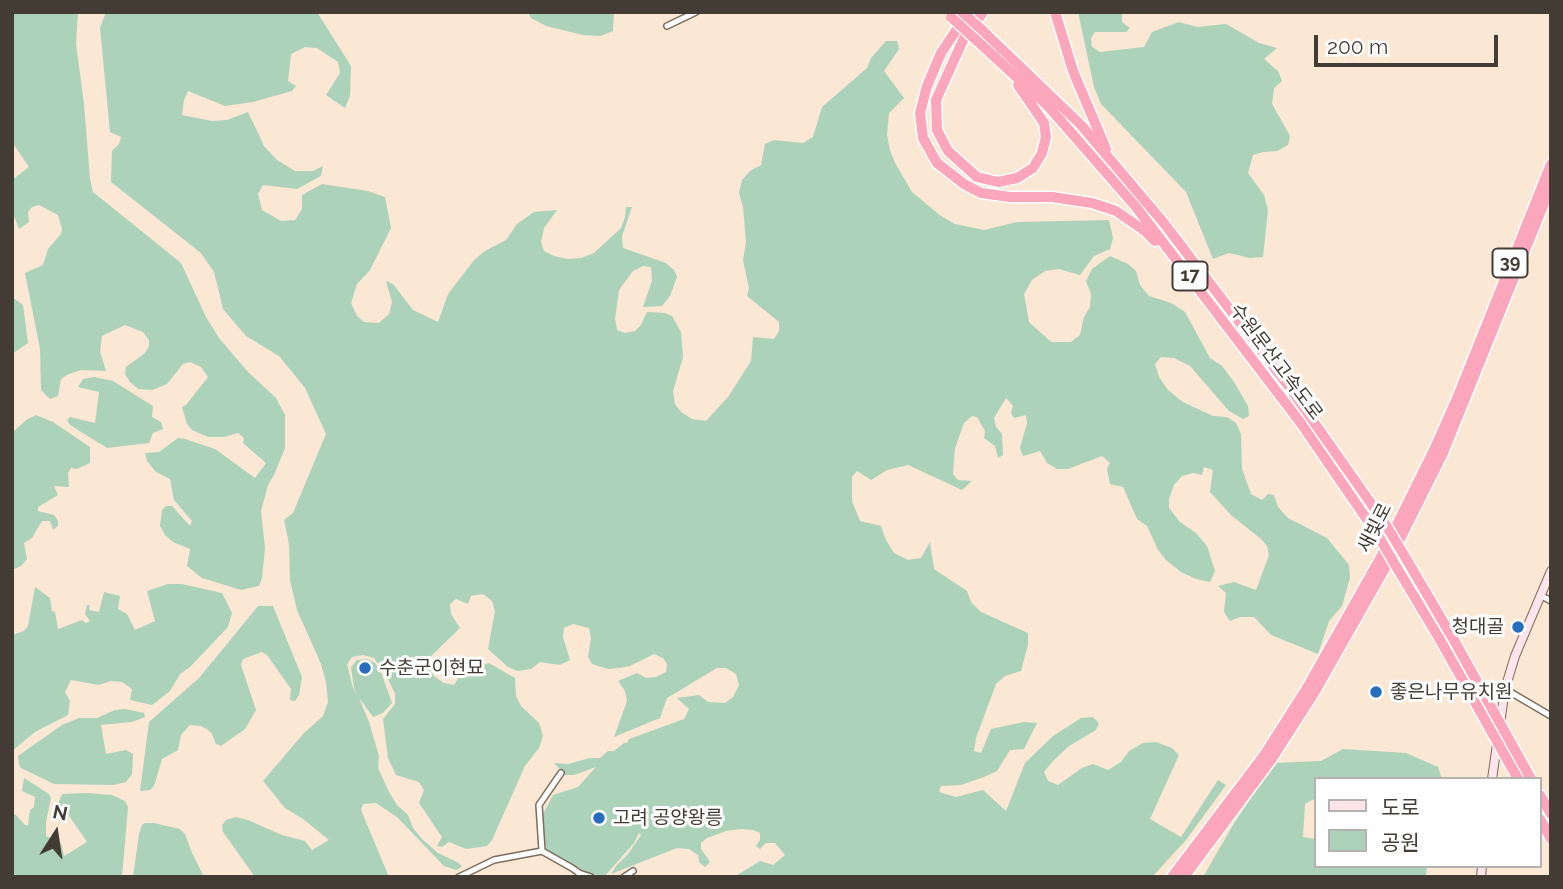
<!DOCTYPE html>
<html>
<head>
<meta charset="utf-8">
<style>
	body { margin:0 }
	#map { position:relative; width:1563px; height:889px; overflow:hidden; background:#fae7d4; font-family:Raleway,"Noto Sans KR",sans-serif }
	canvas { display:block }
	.frame { position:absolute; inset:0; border:14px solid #433c34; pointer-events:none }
	.legend { position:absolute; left:1314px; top:777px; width:228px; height:91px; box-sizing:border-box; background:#fff; border:2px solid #b4b1ae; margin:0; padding:9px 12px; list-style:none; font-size:21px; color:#433c34 }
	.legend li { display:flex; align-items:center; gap:14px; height:35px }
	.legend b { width:35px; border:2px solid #b4b1ae }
	.north { position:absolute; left:21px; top:798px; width:70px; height:70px; -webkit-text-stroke:5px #fff; paint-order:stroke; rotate:12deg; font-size:19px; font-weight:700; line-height:28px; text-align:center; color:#433c34 }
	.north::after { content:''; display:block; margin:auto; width:24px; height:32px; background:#433c34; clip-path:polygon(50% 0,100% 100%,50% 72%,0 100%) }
	.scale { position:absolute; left:1314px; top:35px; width:184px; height:32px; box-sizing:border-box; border:4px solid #433c34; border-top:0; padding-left:9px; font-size:21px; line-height:24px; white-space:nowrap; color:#433c34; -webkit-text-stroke:5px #fff; paint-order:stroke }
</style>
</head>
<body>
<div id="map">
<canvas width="1563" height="889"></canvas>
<div class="frame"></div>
<ul class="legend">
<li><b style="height:9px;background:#fee4eb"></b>도로</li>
<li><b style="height:19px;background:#acd2ba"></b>공원</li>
</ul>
<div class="north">N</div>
<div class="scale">200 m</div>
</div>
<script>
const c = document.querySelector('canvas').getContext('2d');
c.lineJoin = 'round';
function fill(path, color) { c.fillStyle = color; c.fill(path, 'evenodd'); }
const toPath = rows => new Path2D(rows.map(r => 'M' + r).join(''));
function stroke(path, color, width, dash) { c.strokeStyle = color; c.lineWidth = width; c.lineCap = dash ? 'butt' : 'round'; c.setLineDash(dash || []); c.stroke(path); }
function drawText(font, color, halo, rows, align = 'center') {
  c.font = font + ' Raleway,"Noto Sans KR",sans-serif'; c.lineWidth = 6; c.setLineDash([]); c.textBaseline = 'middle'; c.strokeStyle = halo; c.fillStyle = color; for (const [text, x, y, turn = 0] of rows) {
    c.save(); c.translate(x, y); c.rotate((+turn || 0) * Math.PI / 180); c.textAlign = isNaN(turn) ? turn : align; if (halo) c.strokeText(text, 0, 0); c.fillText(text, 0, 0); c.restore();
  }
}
const green = toPath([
	[12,12,78,12,76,44,84,104,90,179,93,192,181,263,206,317,219,338,248,372,276,398,285,415,285,448,274,475,268,485,261,511,265,548,262,578,259,586,241,590,202,578,187,566,190,549,173,542,165,535,160,526,162,510,166,506,172,506,190,526,192,521,174,500,170,479,156,472,147,461,145,453,159,452,178,438,185,439,215,449,255,478,266,463,243,443,244,438,238,433,224,437,208,437,192,430,187,424,182,407,186,405,208,377,201,367,190,362,183,364,167,384,152,390,138,389,130,382,125,374,126,367,145,353,149,346,149,340,143,332,125,325,102,336,100,352,106,371,81,370,69,374,61,379,58,396,50,399,41,390,40,349,25,273,43,265,48,249,61,234,62,229,58,215,39,205,32,207,28,212,29,222,19,229,12,211,12,180,29,167,12,142],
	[106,12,317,12,351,66,350,96,345,108,326,95,340,73,338,62,317,48,305,47,291,54,288,81,296,86,292,91,253,102,225,106,188,91,184,100,182,115,212,121,227,120,248,112,264,146,277,160,295,171,313,171,323,166,321,176,297,189,263,185,258,194,262,210,281,221,295,220,302,209,302,195,322,184,368,191,385,197,391,228,370,270,357,284,351,303,357,316,364,322,379,323,389,314,392,302,386,281,393,284,413,310,438,322,448,294,475,259,485,251,506,240,517,224,534,212,557,210,544,228,541,242,544,251,554,256,567,259,581,258,594,253,621,228,625,217,626,207,632,207,622,236,623,248,666,263,674,270,677,277,670,296,662,306,643,307,652,281,651,267,643,266,633,271,619,290,615,319,617,330,625,333,635,331,641,325,647,312,665,313,672,316,681,332,683,357,673,391,675,404,681,412,692,419,706,421,728,397,751,361,753,337,774,339,779,331,779,322,747,296,749,288,743,260,746,242,743,207,739,193,742,180,750,171,761,165,765,144,774,140,803,143,813,137,822,107,867,68,871,58,886,41,897,41,899,49,884,71,904,98,889,113,887,135,890,150,895,163,912,192,941,216,955,224,984,230,1017,222,1109,220,1113,238,1110,249,1094,256,1080,275,1059,269,1045,271,1032,280,1024,294,1029,322,1051,342,1071,342,1080,335,1084,317,1090,307,1091,294,1086,281,1092,269,1110,256,1128,264,1136,271,1140,285,1149,296,1171,303,1185,312,1210,358,1222,366,1234,382,1248,406,1249,416,1243,419,1229,411,1190,366,1174,358,1161,357,1155,364,1159,377,1168,390,1183,402,1213,416,1227,417,1236,423,1241,434,1242,469,1251,494,1262,500,1268,494,1274,495,1278,507,1288,518,1327,538,1349,565,1350,578,1342,606,1329,621,1318,654,1271,635,1254,617,1240,617,1230,621,1224,612,1226,593,1218,586,1234,582,1256,590,1269,555,1267,546,1261,539,1231,515,1210,492,1213,470,1204,467,1202,475,1193,473,1182,476,1174,485,1169,499,1169,508,1180,522,1196,533,1207,546,1215,571,1210,582,1196,579,1181,572,1166,560,1158,550,1147,526,1137,519,1123,487,1110,484,1107,469,1110,463,1102,456,1068,469,1057,469,1047,463,1040,451,1023,456,1020,448,1027,423,1026,415,1014,418,1011,413,1013,406,1006,398,994,418,996,427,1002,434,1003,455,998,458,995,446,984,438,985,431,977,417,972,416,964,423,955,448,953,474,958,480,972,481,962,490,908,465,887,470,871,480,857,471,852,477,852,501,860,521,881,526,886,540,894,553,908,560,921,558,930,542,934,569,967,591,971,602,981,612,1028,633,1028,644,1021,671,1005,676,996,684,976,738,974,751,981,753,991,729,1024,722,1037,723,1024,749,1010,750,997,771,984,777,961,785,941,786,939,792,956,797,983,790,1006,811,1025,763,1053,736,1081,718,1093,717,1099,723,1096,730,1069,746,1053,761,1044,772,1048,781,1058,785,1082,768,1093,764,1108,770,1121,762,1129,751,1143,743,1156,742,1172,748,1179,755,1150,819,1181,837,1218,780,1226,785,1186,840,1152,877,734,877,760,861,773,865,785,855,775,843,766,843,760,849,756,846,760,840,760,833,753,830,741,829,726,831,707,838,701,843,701,849,710,862,705,867,699,862,698,855,689,849,677,848,611,874,616,866,628,854,641,835,639,833,634,843,604,877,573,868,546,851,542,816,553,795,578,787,596,767,574,775,565,775,554,763,568,764,590,758,600,758,608,751,614,751,624,743,627,743,629,739,684,719,689,709,677,698,699,695,708,702,725,703,733,697,739,685,736,674,726,668,717,668,667,698,660,718,614,737,627,701,625,691,618,681,637,673,646,678,656,677,666,672,667,664,663,658,654,654,630,666,620,668,608,669,592,664,588,657,591,638,589,628,573,624,564,628,563,637,570,660,560,665,540,662,531,669,518,671,508,667,488,649,495,611,492,601,483,594,471,596,468,604,456,599,450,604,451,614,460,628,430,657,430,668,434,676,444,683,454,685,463,670,489,663,515,678,516,696,521,706,539,723,543,736,539,748,525,766,492,840,487,846,466,849,449,842,442,847,437,846,442,837,419,803,424,790,419,782,396,775,388,758,383,719,395,704,395,694,388,679,374,658,363,655,352,657,347,664,353,688,358,696,354,688,351,667,357,660,367,659,375,663,381,672,392,703,383,713,373,717,359,698,369,722,379,756,378,768,389,792,397,805,408,815,413,828,422,839,438,853,459,863,462,867,456,870,444,866,397,817,376,803,363,804,361,810,389,877,255,877,223,832,222,825,226,820,236,817,248,820,282,835,305,841,312,850,329,840,303,819,285,808,263,781,304,733,323,716,328,702,326,682,321,664,297,610,290,580,289,544,284,520,293,513,326,434,305,388,293,373,279,356,246,336,223,309,214,272,201,253,111,182,112,151,119,144,121,137,110,132,100,28],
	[528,12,614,12,613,31,601,36,583,35,546,26,531,18],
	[1078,12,1122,12,1122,22,1130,28,1126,32,1095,32,1091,38,1092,47,1100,52,1144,47,1152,32,1179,22,1197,27,1226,24,1259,43,1277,48,1264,59,1278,71,1282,81,1274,88,1272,104,1290,136,1288,145,1277,151,1263,152,1253,155,1248,173,1264,195,1268,210,1263,257,1250,258,1229,253,1213,259,1186,192,1101,104,1094,87],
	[12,297,23,305,28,343,15,352,12,351],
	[94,377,113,381,153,406,152,417,161,422,163,429,153,433,149,443,107,448,70,425,67,420,70,417,95,423,99,392,78,387,83,379],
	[36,415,53,422,90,447,90,463,77,469,71,468,68,473,69,487,54,486,58,495,38,507,38,511,54,515,58,521,58,526,53,530,50,521,42,521,32,538,24,543,27,559,21,566,12,570,12,433,26,420],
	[168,584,182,584,222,593,232,613,228,627,190,667,180,674,170,691,152,705,130,700,132,689,122,682,111,681,99,685,71,680,65,692,70,701,68,715,35,732,12,751,12,635,24,631,28,626,35,587,50,598,52,611,55,612,58,629,82,620,86,623,90,621,85,614,87,605,90,605,89,610,99,612,104,592,120,596,118,609,127,614,135,630,155,621,147,591],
	[258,606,273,606,302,677,299,695,295,701,290,700,291,689,267,655,262,652,243,659,241,665,256,710,245,729,221,746,216,744,212,734,208,730,201,726,190,725,181,735,178,750,162,759,154,786,150,790,140,791,149,722,199,678],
	[125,709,144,713,145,717,132,722,101,725,106,754,126,750,133,754,132,774,126,782,114,785,54,784,21,768,19,765,18,756,62,725,79,718,97,718,115,710],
	[1343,749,1406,753,1438,767,1442,779,1316,779,1316,798,1305,804,1303,837,1316,839,1316,866,1427,866,1426,875,1203,877,1233,825,1274,763,1321,761],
	[24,778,49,794,51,798,46,822,46,836,61,843,64,856,87,842,67,813,60,811,58,804,62,794,86,793,112,795,125,801,128,807,122,877,12,877,12,816,15,814,25,825,28,825,30,810,34,807,35,797,22,791],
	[145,823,154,823,180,829,185,834,192,853,204,877,133,877,139,834,142,825]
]);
const street = toPath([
	[667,26,696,12],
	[1540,595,1551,601],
	[1505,689,1551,716],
	[542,851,539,805,561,773],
	[579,873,591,877],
	[459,877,494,860,542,851,572,868,579,873,579,877],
	[624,877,633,871]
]);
const secondary = toPath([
	[1492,779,1505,689,1515,656,1551,571],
	[1481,877,1482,866]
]);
const highway = toPath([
	[983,12,964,38,936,100,937,130,948,151,977,177,998,182,1017,178,1033,168,1042,153,1046,137,1044,123,1018,85],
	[1055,12,1073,71,1106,149],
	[965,17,941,53,927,86,920,113,923,138,937,163,964,184,981,193,1010,197,1052,197,1092,203,1116,211,1145,231,1155,241],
	[981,29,1081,125,1163,222,1290,388,1384,522],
	[974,38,1048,106,1136,207,1300,422,1379,537],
	[1404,555,1455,642],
	[1397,568,1439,638],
	[1540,795,1551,814],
	[1540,819,1551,839],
	[1172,877,1265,754,1307,688,1381,557,1434,450,1458,396,1551,164],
	[1184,877,1271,760,1314,693,1389,561,1443,453,1551,186]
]);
const highwayBridge = toPath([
	[962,12,981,29],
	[951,17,974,38],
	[1384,522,1404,555],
	[1379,537,1397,568],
	[1439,638,1518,779],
	[1455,642,1531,779]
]);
const markers = [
	[1518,627,7,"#276dbe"],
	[365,668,7,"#276dbe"],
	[1376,692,7,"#276dbe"],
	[599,818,7,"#276dbe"]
];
const shields = [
	[1510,263,35],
	[1190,276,35]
];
const shieldNames = [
	["39",1510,263],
	["17",1190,276]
];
const streetNames = [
	["수원문산고속도로",1276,362,53],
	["새빛로",1375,528,-63]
];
const poiNames = [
	["청대골",1504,627,"right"],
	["수춘군이현묘",379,668],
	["좋은나무유치원",1390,692],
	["고려 공양왕릉",613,818]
];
fill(green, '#acd2ba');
stroke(street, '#7d6d5b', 8);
stroke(secondary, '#7d6d5b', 10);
stroke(highway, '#fff', 13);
stroke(street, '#fff', 5);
stroke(secondary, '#fee4eb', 8);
stroke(highway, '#fca6bb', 10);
stroke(highwayBridge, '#fff', 13, []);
stroke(highwayBridge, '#fca6bb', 10);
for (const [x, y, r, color] of markers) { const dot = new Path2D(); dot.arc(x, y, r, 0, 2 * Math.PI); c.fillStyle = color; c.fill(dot); stroke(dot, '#fff', 2.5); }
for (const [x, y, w] of shields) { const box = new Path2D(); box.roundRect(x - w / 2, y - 14.5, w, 29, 5); c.fillStyle = '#fff'; c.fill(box); stroke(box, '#433c34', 2); }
drawText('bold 18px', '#433c34', null, shieldNames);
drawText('19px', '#433c34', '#fff', streetNames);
drawText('19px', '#433c34', '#fff', poiNames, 'left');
</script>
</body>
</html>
